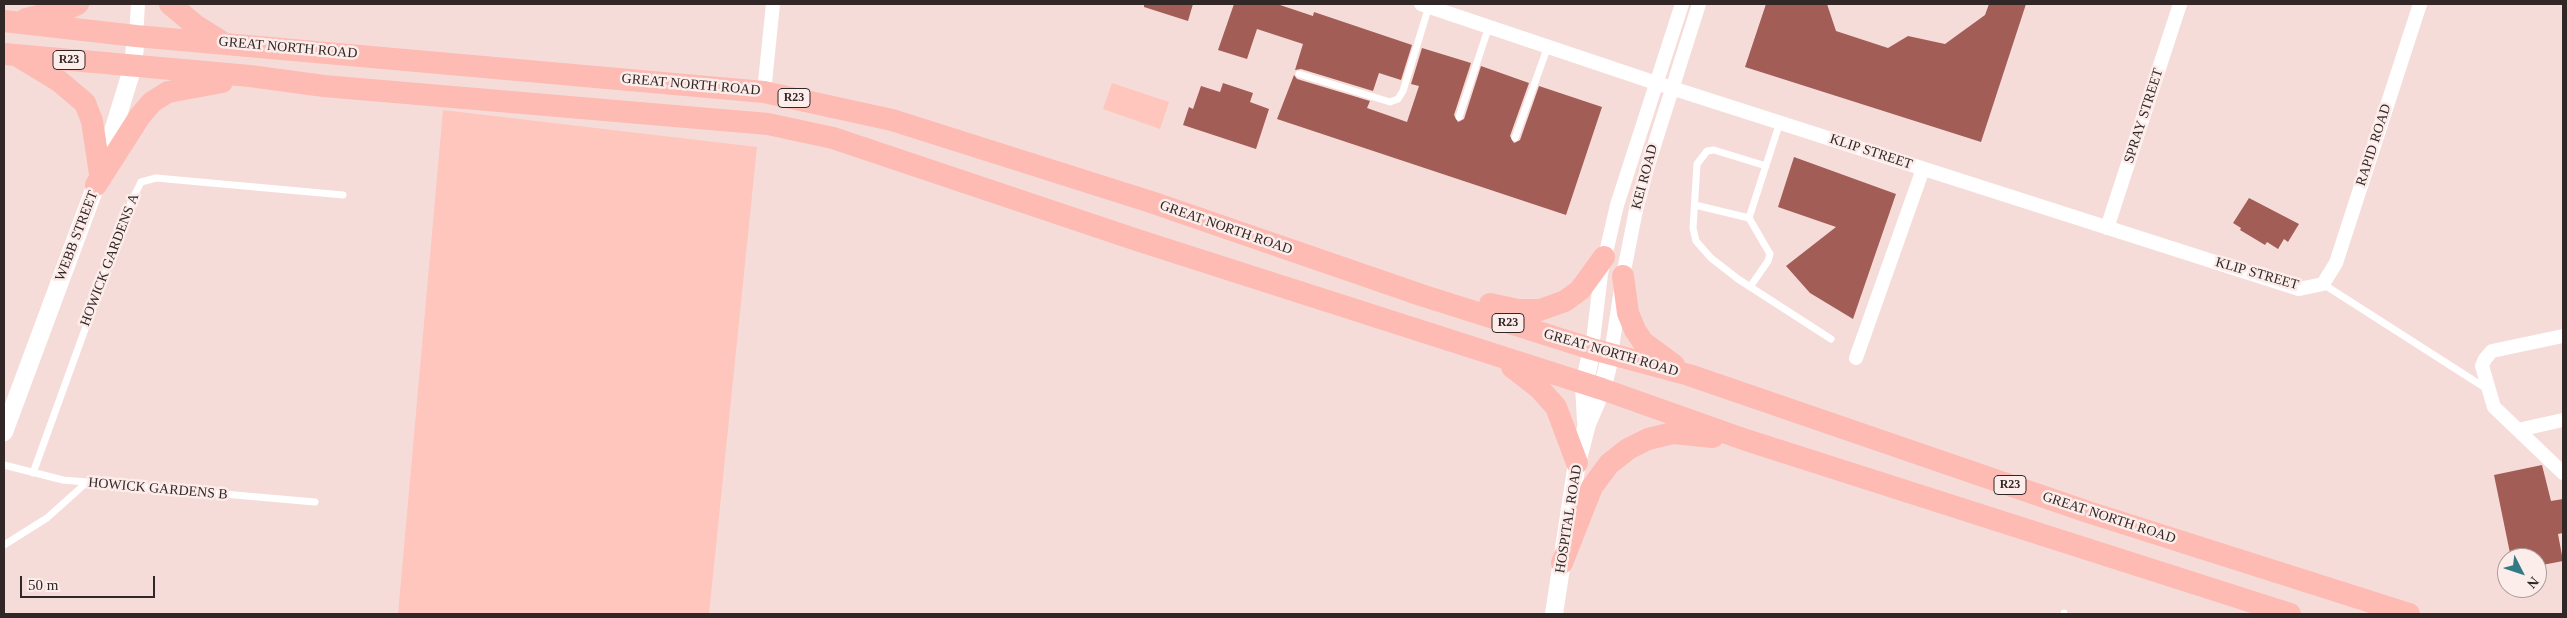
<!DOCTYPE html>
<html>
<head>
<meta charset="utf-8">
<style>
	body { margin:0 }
	#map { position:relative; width:2567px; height:618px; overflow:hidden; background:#f6dcd9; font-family:"Times New Roman",serif }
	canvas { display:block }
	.frame { position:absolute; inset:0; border:5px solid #312726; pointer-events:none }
	.north { position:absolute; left:2497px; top:548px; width:50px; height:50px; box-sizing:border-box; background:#fcecea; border:1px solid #ab9d9c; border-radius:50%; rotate:131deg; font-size:14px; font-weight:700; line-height:20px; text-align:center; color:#312726 }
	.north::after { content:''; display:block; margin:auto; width:18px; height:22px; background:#337b84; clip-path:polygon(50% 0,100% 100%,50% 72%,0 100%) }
	.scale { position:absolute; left:20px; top:576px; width:135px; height:22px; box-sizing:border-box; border:2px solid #312726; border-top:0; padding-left:6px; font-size:15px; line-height:18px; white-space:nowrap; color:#312726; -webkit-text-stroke:4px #fcecea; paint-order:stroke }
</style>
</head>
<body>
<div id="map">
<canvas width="2567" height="618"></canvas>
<div class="frame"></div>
<div class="north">N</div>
<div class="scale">50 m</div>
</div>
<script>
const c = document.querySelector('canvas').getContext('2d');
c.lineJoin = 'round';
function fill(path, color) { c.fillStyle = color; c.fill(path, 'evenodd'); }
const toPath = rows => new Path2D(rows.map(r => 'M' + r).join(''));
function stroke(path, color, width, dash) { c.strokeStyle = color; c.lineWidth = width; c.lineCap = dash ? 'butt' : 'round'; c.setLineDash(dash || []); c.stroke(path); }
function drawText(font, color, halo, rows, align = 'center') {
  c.font = font + ' "Times New Roman",serif'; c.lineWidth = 5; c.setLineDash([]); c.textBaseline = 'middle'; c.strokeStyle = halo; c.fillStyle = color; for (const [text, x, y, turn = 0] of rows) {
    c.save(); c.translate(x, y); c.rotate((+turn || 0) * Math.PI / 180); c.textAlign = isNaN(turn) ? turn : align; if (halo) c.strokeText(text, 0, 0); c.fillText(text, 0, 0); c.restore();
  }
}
const green = toPath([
	[1112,83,1169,102,1160,129,1103,109],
	[443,110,757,147,709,614,398,614]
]);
const building = toPath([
	[1144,4,1193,4,1188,21,1144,7],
	[1234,4,1277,4,1313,16,1314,12,1412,45,1401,80,1379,73,1373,91,1301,69,1295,70,1303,44,1257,29,1247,59,1218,50],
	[1766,4,1827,4,1836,31,1888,48,1908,36,1945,44,1985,15,1989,4,2026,4,1981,142,1745,67],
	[1422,48,1471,63,1454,115,1458,122,1464,119,1481,66,1529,83,1510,136,1514,143,1520,140,1539,86,1602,107,1566,215,1277,119,1294,75,1297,79,1370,101,1367,108,1407,122,1419,86,1411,84],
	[1223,83,1253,93,1250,102,1269,109,1256,149,1183,125,1189,107,1193,109,1201,86,1220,92],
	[1794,157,1896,194,1853,319,1810,293,1786,266,1836,227,1778,207],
	[2249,198,2299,224,2288,242,2284,239,2278,249,2267,242,2265,245,2240,230,2241,228,2233,223],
	[2542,465,2551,501,2563,499,2563,533,2558,534,2563,561,2537,566,2537,558,2511,558,2494,475]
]);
const service = toPath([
	[1299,74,1390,102,1398,99,1403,91,1429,6],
	[1459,117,1489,26],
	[1515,138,1548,46],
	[1766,166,1714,150,1707,151,1697,164,1693,228,1696,241,1711,258,1738,279,1831,339],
	[1695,205,1749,218],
	[2323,284,2487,389],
	[1750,287,1768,261,1770,254,1749,218,1780,122],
	[4,465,63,480,315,502],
	[33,473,131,202,141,182,156,178,343,195],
	[4,545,47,518,86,483],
	[2064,614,2064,613]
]);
const minor = toPath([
	[1421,4,1656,83,2299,289,2323,284,2336,263,2420,4],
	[136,36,138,4],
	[764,92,773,4],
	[2107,228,2180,4],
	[2563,336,2492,351,2485,359,2482,366,2494,407,2563,473],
	[1592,349,1601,274,1617,205,1682,4],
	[1611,354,1623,276,1636,210,1648,165,1699,4],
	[1856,358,1923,169],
	[2518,430,2563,420]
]);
const tertiary = toPath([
	[1586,421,1584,385,1592,349],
	[4,432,100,174,133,66,136,36],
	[1554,614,1577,463,1587,424,1602,389,1611,354]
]);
const primary = toPath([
	[170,4,195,25,219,40],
	[26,19,67,9,78,4],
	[4,21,136,36,764,92,892,120,1151,202,1424,296,1592,349,1689,375,2088,512,2409,614],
	[4,54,250,76,324,86,768,124,833,138,1137,240,1602,389,1746,440,2290,614],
	[21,58,59,81,85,103,92,121,100,174],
	[96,185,140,116,152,102,168,92,222,82],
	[1623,276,1628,313,1635,330,1643,342,1674,365],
	[1490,304,1518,310,1540,310,1565,301,1580,290,1604,257],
	[1512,367,1539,388,1556,407,1577,463],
	[1562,563,1592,487,1609,464,1628,449,1648,439,1673,433,1713,437]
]);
const shields = [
	[69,60,32],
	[794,98,32],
	[1508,323,32],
	[2010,485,32]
];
const shieldNames = [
	["R23",69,60],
	["R23",794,98],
	["R23",1508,323],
	["R23",2010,485]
];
const streetNames = [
	["GREAT NORTH ROAD",288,48,5],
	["GREAT NORTH ROAD",691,85,5],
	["SPRAY STREET",2144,116,-72],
	["RAPID ROAD",2374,145,-72],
	["KLIP STREET",1871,152,18],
	["KEI ROAD",1645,177,-75],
	["GREAT NORTH ROAD",1226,228,19],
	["WEBB STREET",77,236,-69],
	["HOWICK GARDENS A",110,260,-69],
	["KLIP STREET",2257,274,16],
	["GREAT NORTH ROAD",1611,353,16],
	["HOWICK GARDENS B",158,489,5],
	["GREAT NORTH ROAD",2109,518,18],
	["HOSPITAL ROAD",1569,519,-81]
];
fill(green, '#ffc6be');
fill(building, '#a15d56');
stroke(service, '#fff', 7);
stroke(minor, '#fff', 14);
stroke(tertiary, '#fff', 18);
stroke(primary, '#fdbbb4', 22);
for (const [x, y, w] of shields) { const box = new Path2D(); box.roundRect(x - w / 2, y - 9.5, w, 19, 4); c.fillStyle = '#fcecea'; c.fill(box); stroke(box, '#312726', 1); }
drawText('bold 12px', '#312726', null, shieldNames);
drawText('14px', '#312726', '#fcecea', streetNames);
</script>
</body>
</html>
